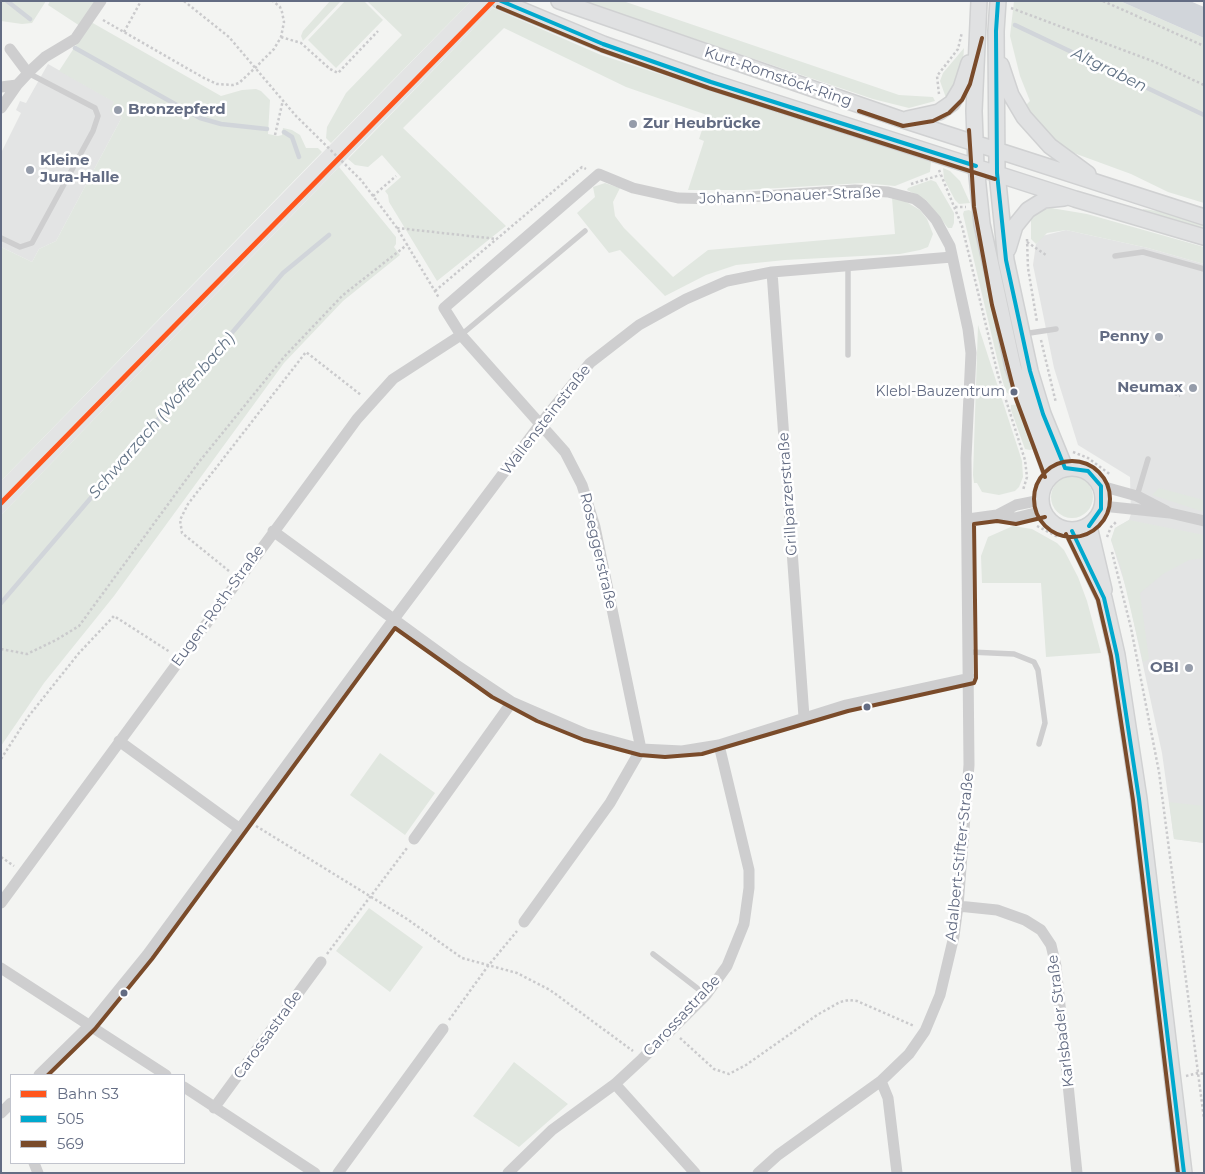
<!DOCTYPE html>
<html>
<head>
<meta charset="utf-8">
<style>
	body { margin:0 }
	#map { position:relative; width:1205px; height:1174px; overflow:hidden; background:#f3f4f2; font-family:Montserrat,sans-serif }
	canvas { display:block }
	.frame { position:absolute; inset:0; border:2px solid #636c83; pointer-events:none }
	.legend { position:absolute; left:10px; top:1074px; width:175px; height:90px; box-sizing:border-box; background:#fff; border:1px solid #c1c4cd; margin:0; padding:6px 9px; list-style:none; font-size:15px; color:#636c83 }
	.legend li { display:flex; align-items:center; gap:10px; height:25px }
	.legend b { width:25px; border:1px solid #c1c4cd }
</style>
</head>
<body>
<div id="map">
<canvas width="1205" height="1174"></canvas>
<div class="frame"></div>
<ul class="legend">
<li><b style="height:6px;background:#ff561d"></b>Bahn S3</li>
<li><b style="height:6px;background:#00a9ce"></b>505</li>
<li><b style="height:6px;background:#7a4b2a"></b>569</li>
</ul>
</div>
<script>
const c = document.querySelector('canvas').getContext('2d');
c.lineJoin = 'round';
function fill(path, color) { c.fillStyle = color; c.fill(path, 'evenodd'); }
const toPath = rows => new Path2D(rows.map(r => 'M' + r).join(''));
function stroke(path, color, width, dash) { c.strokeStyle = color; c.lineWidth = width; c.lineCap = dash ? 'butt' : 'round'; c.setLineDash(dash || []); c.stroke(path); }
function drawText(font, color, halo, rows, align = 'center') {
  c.font = font + ' Montserrat,sans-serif'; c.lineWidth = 5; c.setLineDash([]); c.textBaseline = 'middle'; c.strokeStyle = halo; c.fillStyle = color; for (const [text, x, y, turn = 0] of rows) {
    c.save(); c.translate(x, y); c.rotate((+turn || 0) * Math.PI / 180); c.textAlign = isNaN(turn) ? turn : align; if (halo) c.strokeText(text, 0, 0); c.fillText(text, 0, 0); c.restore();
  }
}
const built = toPath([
	[471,1,500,1,1,515,1,481],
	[48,64,115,102,122,117,56,241,39,249,32,262,1,247,1,153,21,113,16,110,20,101,26,103],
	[1066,230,1148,248,1204,264,1204,843,1174,839,1162,753,1127,591,1111,540,1115,528,1129,520,1131,514,1130,477,1078,445,1054,368,1033,265,1036,244,1042,236]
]);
const green = toPath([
	[1,1,46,1,32,23,22,24,1,21],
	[50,1,96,1,80,26,48,5],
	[330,1,341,1,303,41,301,36,303,31],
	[345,1,364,1,383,20,336,68,308,40],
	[367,1,471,1,331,143,326,138,327,127,346,93,402,35],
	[582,1,623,1,899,95,933,97,935,101,909,108,873,99],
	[1014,1,1120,1,1204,38,1204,203,1168,192,1131,174,1071,152,1055,143,1024,107,1030,101,1020,76,1010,36],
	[493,8,601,55,931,162,930,172,895,186,864,183,744,190,688,190,704,141,699,139,707,115,626,87,504,28,403,128,506,226,437,281,389,202,388,195,385,191,401,177,382,155,368,167,355,165,348,159],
	[91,22,221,96,242,90,256,89,261,91,270,100,268,134,278,136,282,135,283,128,292,130,300,135,306,148,318,148,322,152,1,481,1,247,32,262,39,249,56,241,122,117,110,111,114,102,59,71],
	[964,48,963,63,952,91,946,98,940,81,943,73],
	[339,167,396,237,396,244,394,247,400,255,343,301,284,363,114,596,44,683,1,746,1,515],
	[943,168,950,171,960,181,970,203,959,204,955,200,944,179],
	[931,180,936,182,954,213,954,223,952,228,948,228,926,200,907,190,908,188],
	[605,183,620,188,613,202,615,216,624,228,673,277,708,250,895,234,892,198,903,200,920,210,927,219,933,234,928,247,920,250,900,254,785,260,736,265,706,275,665,296,620,250,609,253,577,213,595,197,593,187],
	[1051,208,1087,214,1204,247,1204,264,1148,248,1066,230,1047,233,1036,244,1031,239,1031,216,1042,209],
	[1143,209,1180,214,1204,221,1204,231,1142,214],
	[969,210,974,213,1014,392,1009,394,1006,392,1002,379,963,214,964,211],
	[978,325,1022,461,1023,477,1019,487,1015,491,999,495,982,492,977,483,974,483,973,475],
	[1019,404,1035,448,1030,450,1025,449,1011,410,1011,405],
	'1051 497a21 21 0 1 1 42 0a21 21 0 1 1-42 0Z',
	[1159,488,1204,500,1204,512,1152,495],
	[1129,520,1204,535,1204,558,1189,560,1163,574,1140,593,1149,659,1143,662,1120,564,1111,540,1115,528],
	[1013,526,1032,529,1057,543,1064,550,1078,577,1087,601,1101,653,1046,657,1041,583,982,583,981,556,988,537],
	[380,753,435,793,405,835,350,795],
	[1169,802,1204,806,1204,843,1174,839],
	[369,908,423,947,390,992,336,951],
	[514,1062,568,1104,519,1147,473,1116]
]);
const water = toPath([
	[1120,1,1190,1,1204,7,1204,38]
]);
const stream = toPath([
	[7,1,30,19],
	[1015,25,1204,115],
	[75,48,200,118,221,124,267,129],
	[284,132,292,137,299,157],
	[1,603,283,273,329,235]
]);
const path = toPath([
	[184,1,229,37,296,116,361,180,397,228,439,298],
	[1103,1,1204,46],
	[1011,8,1155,62,1204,85],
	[103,20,204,78,217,84,233,85,239,83,255,68,274,49,281,37,284,22,282,12,280,7,273,1],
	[124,32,141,1],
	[281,37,301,43,330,69,338,73,378,31],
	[939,94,937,76,958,49,962,32],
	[275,135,283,100],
	[939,170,962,226,998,375,1025,460,1027,477,1023,490],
	[911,184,940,175],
	[373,196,396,176],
	[955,207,966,207],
	[397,228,497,239],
	[1027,239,1028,268,1037,322],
	[1027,242,1046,255],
	[435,291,582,167,586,169],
	[1041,340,1056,403],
	[1170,392,1180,396],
	[1073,452,1088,458,1111,475],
	[1037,526,1058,537],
	[1107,537,1111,527,1117,521],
	[1112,552,1131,628,1159,772,1204,1119],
	[229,571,182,533,180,520,188,504,306,352,361,395],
	[1,649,27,654,56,640,79,626,199,462,284,357,343,295,408,244],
	[1,759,28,717,79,653,114,616,170,652],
	[256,826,407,919,462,958,517,973,550,990,633,1051],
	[1,857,14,866],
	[327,954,407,848],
	[449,1020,488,966,517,931],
	[680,1038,714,1069,729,1074,746,1065,817,1015,840,1002,849,1000,857,1001,914,1026],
	[1186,1076,1198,1073,1204,1074]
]);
const lane = toPath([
	[1,238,20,247,32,243,93,131,98,116,95,108,28,73],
	[1115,256,1143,252,1204,269],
	[1023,334,1056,329],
	[461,335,585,231],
	[848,355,848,265],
	[1137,496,1148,459],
	[970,652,1014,654,1034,662,1038,670,1045,723,1039,744],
	[653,954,706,995]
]);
const street = toPath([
	[10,49,28,73],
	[1,87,17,85],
	[1,108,17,85,31,70,45,57,75,39,101,1],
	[772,272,804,717],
	[1101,486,1137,496,1166,511],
	[1102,506,1170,513,1204,521],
	[997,515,1016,505,1041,500],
	[968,519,997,515,1015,518,1043,511],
	[273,531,455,664,512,702,586,734,641,749,682,751,719,745,846,705,970,678],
	[119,741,240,829],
	[414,839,512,702],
	[1,903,357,419,393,379,461,335],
	[958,906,997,910,1025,920,1041,930,1051,945,1056,966,1077,1173],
	[524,922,610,803,641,749,595,527,582,485,565,452,461,335,444,308,599,174,633,188,678,198,718,199,855,190,888,192,915,199,923,205,936,220,950,246,968,329,971,353,966,458,969,765,958,906,954,936,940,995,925,1031,909,1054,881,1081,778,1155,758,1173],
	[1,968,166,1075],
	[39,1075,90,1025,147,955,394,619,541,423,590,363,639,325,686,299,727,281,772,272,952,257],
	[881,1081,888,1098,897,1173],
	[615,1084,695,1173],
	[184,1087,315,1173],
	[214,1108,321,962],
	[1,1113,11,1103],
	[34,1163,38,1173],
	[338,1173,443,1029],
	[508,1173,552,1130,615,1084,642,1059,706,995,727,966,744,924,749,888,749,870,719,745]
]);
const secondary = toPath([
	[500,1,603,44,711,82,1075,199,1204,237],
	[559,1,903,120,1204,217],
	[979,1,974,111,976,166,982,224,1013,367,1051,475],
	[998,1,996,31,997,173,1006,260,1030,371,1043,414,1065,468],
	[1001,65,1011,95,1024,117,1050,146,1088,174],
	[907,119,939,112,952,103,961,88,969,63],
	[1008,249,1015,226,1028,210,1044,200,1064,198],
	'1041 499a31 31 0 1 1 62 0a31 31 0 1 1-62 0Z',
	[1089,526,1104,590],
	[1072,531,1104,598,1117,655,1139,799,1184,1173]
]);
const bus1 = toPath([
	[501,1,603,44,711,82,976,166],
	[998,1,996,31,997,173,1006,260,1030,371,1043,414,1065,468],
	[1065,468,1088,471,1101,486,1101,509,1089,526],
	[1072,531,1104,598,1117,655,1139,799,1184,1173]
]);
const bus2 = toPath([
	[498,7,601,50,709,88,995,179],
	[859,111,903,126,933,121,949,113,962,100,970,84,982,38],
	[969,130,974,207,992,305,1016,399,1045,477],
	'1034 499a38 38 0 1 1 76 0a38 38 0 1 1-76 0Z',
	[1066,534,1098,600,1111,656,1133,800,1178,1173],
	[48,1075,95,1029,152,959,395,628,492,697,537,721,584,740,640,755,665,757,702,754,848,711,974,683,976,678,974,524,997,521,1016,524,1045,517]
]);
const rail1 = toPath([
	[1,503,493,1]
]);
const markers = [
	[118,110,5,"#959caa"],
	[633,124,5,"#959caa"],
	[30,170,5,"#959caa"],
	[1159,337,5,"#959caa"],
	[1193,388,5,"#959caa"],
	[1014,392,4.5,"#636c83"],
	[1189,668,5,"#959caa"],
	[867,707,4.5,"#636c83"],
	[124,993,4.5,"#636c83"]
];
const busNames = [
	["Klebl-Bauzentrum",1005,392]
];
const streetNames = [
	["Kurt-Romstöck-Ring",778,77,19],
	["Johann-Donauer-Straße",790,196,-2],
	["Wallensteinstraße",546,420,-52],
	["Grillparzerstraße",788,494,-94],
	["Roseggerstraße",598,551,77],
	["Eugen-Roth-Straße",218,606,-54],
	["Adalbert-Stifter-Straße",960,857,-84],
	["Carossastraße",682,1016,-47],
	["Karlsbader Straße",1061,1021,-97],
	["Carossastraße",268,1035,-54]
];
const poiNames = [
	["Bronzepferd",128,110],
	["Zur Heubrücke",643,124],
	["Kleine",40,161],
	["Jura-Halle",40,178],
	["Penny",1149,337,"right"],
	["Neumax",1183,388,"right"],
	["OBI",1179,668,"right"]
];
const waterNames = [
	["Altgraben",1109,70,26],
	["Schwarzach (Woffenbach)",162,416,-49]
];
fill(built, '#e3e4e4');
fill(green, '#e1e7e0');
fill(water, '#d1d5da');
stroke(stream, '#d1d5da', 4.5);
stroke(secondary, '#d0d1d2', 18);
stroke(path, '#cacacc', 2.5, [2.5, 2.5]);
stroke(lane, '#cececf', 5.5);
stroke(street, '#cececf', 11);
stroke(secondary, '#e0e1e2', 15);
stroke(bus1, '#00a9ce', 4);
stroke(bus2, '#7a4b2a', 4);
stroke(rail1, '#ff561d', 5);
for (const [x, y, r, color] of markers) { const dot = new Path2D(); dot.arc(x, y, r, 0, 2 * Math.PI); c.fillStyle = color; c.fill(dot); stroke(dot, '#fff', 2); }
drawText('14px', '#636c83', '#fff', busNames, 'right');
drawText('15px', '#636c83', '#fff', streetNames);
drawText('bold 15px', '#636c83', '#fff', poiNames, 'left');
drawText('italic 16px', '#637487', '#fff', waterNames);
</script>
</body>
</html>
